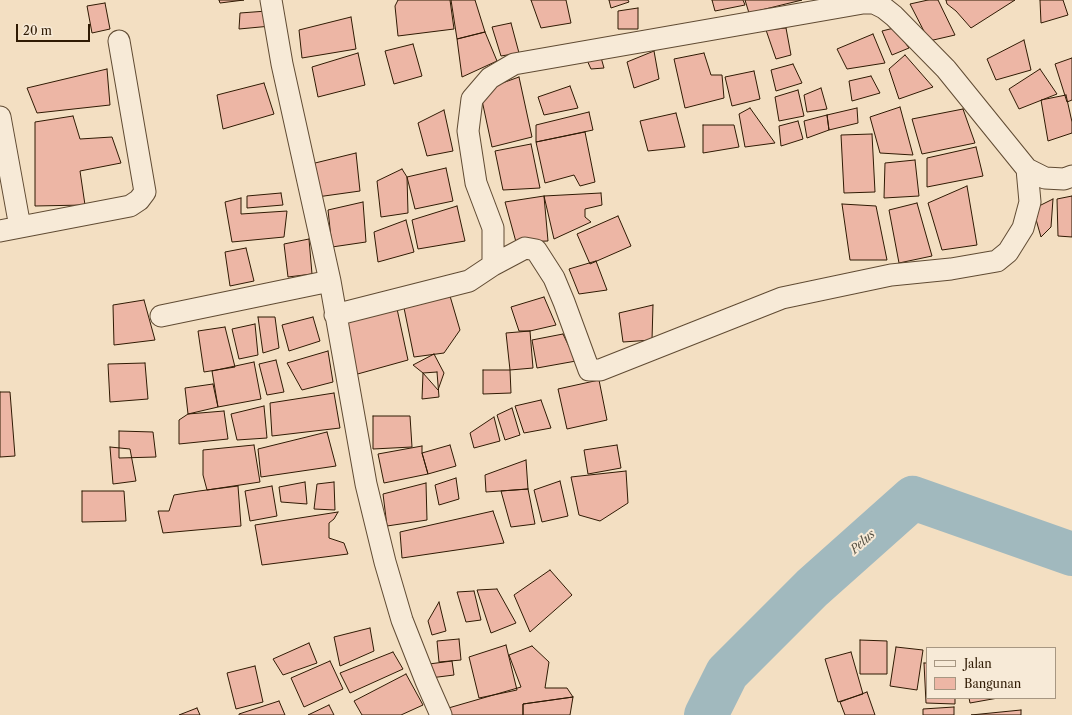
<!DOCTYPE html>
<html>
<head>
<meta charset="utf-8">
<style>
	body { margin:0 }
	#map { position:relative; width:1072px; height:715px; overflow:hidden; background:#f3dfc2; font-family:"Libre Caslon Text",serif }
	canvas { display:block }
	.legend { position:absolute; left:926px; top:647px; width:130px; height:52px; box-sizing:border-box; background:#f7ead7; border:1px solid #a79782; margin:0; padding:5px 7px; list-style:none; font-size:12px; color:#2f1a03 }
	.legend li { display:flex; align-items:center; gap:8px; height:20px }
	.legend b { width:20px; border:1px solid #a79782 }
	.scale { position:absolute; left:16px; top:24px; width:74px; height:18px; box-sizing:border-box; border:2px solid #2f1a03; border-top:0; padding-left:5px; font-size:12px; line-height:14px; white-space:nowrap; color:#2f1a03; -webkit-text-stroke:3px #f7ead7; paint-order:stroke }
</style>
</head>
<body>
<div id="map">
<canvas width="1072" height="715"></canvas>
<ul class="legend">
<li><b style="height:5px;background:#f7ead7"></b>Jalan</li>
<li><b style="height:11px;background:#edb6a5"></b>Bangunan</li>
</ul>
<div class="scale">20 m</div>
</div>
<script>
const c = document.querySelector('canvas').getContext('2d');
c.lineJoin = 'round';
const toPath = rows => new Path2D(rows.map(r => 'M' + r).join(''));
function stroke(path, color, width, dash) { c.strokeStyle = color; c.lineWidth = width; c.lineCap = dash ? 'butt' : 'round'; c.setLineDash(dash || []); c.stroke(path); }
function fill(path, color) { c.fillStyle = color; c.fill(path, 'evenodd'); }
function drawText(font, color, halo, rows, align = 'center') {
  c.font = font + ' "Libre Caslon Text",serif'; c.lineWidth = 4; c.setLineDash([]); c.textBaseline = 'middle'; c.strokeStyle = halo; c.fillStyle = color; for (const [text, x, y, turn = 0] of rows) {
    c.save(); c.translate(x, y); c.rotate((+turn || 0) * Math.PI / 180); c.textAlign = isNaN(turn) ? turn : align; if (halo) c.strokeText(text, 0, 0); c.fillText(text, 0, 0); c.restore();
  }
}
const river = toPath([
	[706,715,727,673,812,588,913,498,1072,554]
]);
const building = toPath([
	[219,0,244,0,220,3,219,0],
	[398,0,450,0,454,29,398,36,395,6,398,0],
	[451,0,475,0,485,32,457,39,451,0],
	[531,0,566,0,571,23,541,28,531,0],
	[609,0,628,0,629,2,611,8,609,0],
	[712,0,743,0,745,5,715,11,712,0],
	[745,0,802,0,749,13,745,0],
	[928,0,938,0,955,35,929,41,910,4,928,0],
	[946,0,1015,0,971,28,956,11,947,4,946,0],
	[1040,0,1063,0,1068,15,1041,23,1040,0],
	[105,3,110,29,92,33,87,6,105,3],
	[638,8,638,29,618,29,618,11,638,8],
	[267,11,271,26,239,29,240,13,267,11],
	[351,17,356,49,302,58,299,30,351,17],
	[511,23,519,53,501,56,492,27,511,23],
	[786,28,791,55,776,59,766,30,786,28],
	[894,28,909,48,892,55,882,31,894,28],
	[485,32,497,61,462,77,457,39,485,32],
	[873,34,885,63,847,69,837,49,873,34],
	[1024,40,1031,70,996,80,987,59,1024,40],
	[413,44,422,76,394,84,385,51,413,44],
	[654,51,659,79,634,88,627,62,654,51],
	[358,53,365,85,318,97,312,67,358,53],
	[704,53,711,75,722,75,724,98,685,108,674,59,704,53],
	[600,54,604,68,591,69,586,58,600,54],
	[905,55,933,87,899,99,889,69,905,55],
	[1072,58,1072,100,1067,102,1055,64,1072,58],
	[793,64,802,83,776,91,771,70,793,64],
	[107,69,110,105,37,113,27,88,107,69],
	[1040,69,1057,94,1019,109,1009,89,1040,69],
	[754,71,760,99,732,106,725,77,754,71],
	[871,76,880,93,852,101,849,81,871,76],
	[519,77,532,137,492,147,480,91,519,77],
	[264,83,274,114,223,129,217,95,264,83],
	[570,86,578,108,544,115,538,97,570,86],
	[821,88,827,109,807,112,804,95,821,88],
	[798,90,804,116,779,121,775,97,798,90],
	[1066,95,1072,122,1072,133,1048,141,1041,100,1066,95],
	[900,107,913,155,880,153,870,117,900,107],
	[750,108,775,143,745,147,739,114,750,108],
	[857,108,858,123,829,130,827,115,857,108],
	[963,109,975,143,922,154,912,119,963,109],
	[444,110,453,151,427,156,418,123,444,110],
	[589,112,593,130,536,142,536,125,589,112],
	[676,113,685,147,648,151,640,121,676,113],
	[827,115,829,130,807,138,804,121,827,115],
	[73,116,80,139,112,137,121,163,80,171,85,205,35,206,35,122,73,116],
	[798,121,803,139,781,146,779,126,798,121],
	[703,125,734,125,739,147,703,153,703,125],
	[585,132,595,182,580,186,574,175,545,183,536,142,585,132],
	[872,134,875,192,844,193,841,135,872,134],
	[531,144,540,188,503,190,495,151,531,144],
	[976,147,983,176,927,187,927,158,976,147],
	[356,153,360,191,317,197,311,164,356,153],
	[915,160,919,196,884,198,885,163,915,160],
	[446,168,453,201,415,209,407,177,446,168],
	[402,169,407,177,408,213,381,217,377,181,402,169],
	[967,186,977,245,942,250,928,203,967,186],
	[281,193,283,205,247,208,247,196,281,193],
	[601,193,602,205,585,209,585,217,591,222,554,239,544,196,601,193],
	[544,196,548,241,516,242,505,202,544,196],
	[1072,196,1072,237,1058,236,1057,199,1072,196],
	[241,198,241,214,287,211,284,237,232,242,225,202,241,198],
	[1053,199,1051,227,1041,237,1033,209,1053,199],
	[363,202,366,242,332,247,328,210,363,202],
	[917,203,932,256,899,263,889,210,917,203],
	[842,204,876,206,887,260,850,260,842,204],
	[457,206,465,241,418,249,412,220,457,206],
	[618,216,631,246,590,264,577,234,618,216],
	[406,220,414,252,378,262,374,232,406,220],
	[309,239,312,274,288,277,284,244,309,239],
	[246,248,254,281,230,286,225,252,246,248],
	[596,261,607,290,579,294,569,269,596,261],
	[450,296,460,330,444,353,414,357,403,303,450,296],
	[544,297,556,325,530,331,519,331,511,307,544,297],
	[144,300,155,340,114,345,113,305,144,300],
	[396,304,408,360,354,375,341,313,396,304],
	[653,305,652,340,623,342,619,313,653,305],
	[258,317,275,317,279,348,263,353,258,317],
	[313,317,320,341,289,351,282,325,313,317],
	[255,324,258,355,239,359,232,329,255,324],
	[225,327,235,367,204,372,198,331,225,327],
	[530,331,533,368,510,370,506,333,530,331],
	[563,334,576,361,537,368,532,340,563,334],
	[328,351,333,382,302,390,287,363,328,351],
	[434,354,444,373,438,390,423,373,413,365,434,354],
	[276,360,284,392,267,395,259,364,276,360],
	[254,362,261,399,218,407,212,371,254,362],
	[145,363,148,399,110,402,108,364,145,363],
	[483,370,510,370,511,393,483,394,483,370],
	[437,372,439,397,422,399,423,373,437,372],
	[599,380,607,420,567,429,558,389,599,380],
	[213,384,218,407,188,414,185,388,213,384],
	[0,392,10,392,15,456,0,457,0,392],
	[334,393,340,428,272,436,270,403,334,393],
	[541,400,551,428,524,433,515,406,541,400],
	[264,406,267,438,237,440,231,414,264,406],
	[512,408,520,435,505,440,497,415,512,408],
	[224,411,228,439,179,444,179,420,188,414,224,411],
	[373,416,410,416,412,447,373,449,373,416],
	[494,417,500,441,474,448,470,433,494,417],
	[119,431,153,432,156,457,119,458,119,431],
	[327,432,336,466,261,477,258,449,327,432],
	[254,445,260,482,207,490,203,475,203,450,254,445],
	[450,445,456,466,428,474,422,453,450,445],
	[617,445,621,468,588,474,584,450,617,445],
	[422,446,422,453,428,474,384,483,378,454,422,446],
	[110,447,130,449,136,481,113,484,110,447],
	[526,460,528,489,486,492,485,475,526,460],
	[626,471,628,503,600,521,579,515,571,477,626,471],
	[456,478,459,499,439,505,435,485,456,478],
	[560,481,568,516,542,522,534,490,560,481],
	[305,482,307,504,281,502,279,487,305,482],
	[334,482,335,510,314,509,317,484,334,482],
	[426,483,427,520,387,526,383,494,426,483],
	[238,486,241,526,163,533,158,511,169,511,174,495,199,491,238,486],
	[272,486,277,516,250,521,245,491,272,486],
	[528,489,535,524,511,527,501,491,528,489],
	[82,491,124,491,126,521,82,522,82,491],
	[493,511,504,543,402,558,400,532,493,511],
	[338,512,334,519,329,523,329,538,344,543,348,554,262,565,255,525,338,512],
	[550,570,572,595,530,632,514,595,550,570],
	[497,589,516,623,491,633,477,590,497,589],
	[474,591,481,620,466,622,457,592,474,591],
	[439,602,446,631,432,635,428,621,439,602],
	[370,628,374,651,340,666,334,637,370,628],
	[459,639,461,660,439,662,437,641,459,639],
	[860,640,887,641,887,674,860,674,860,640],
	[309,643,317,663,283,675,273,659,309,643],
	[506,645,517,690,479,698,469,657,506,645],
	[532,646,549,662,545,688,567,688,573,697,523,704,523,715,448,715,445,709,521,687,509,655,532,646],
	[896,647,923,650,917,690,890,686,896,647],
	[393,652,403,669,350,693,340,673,393,652],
	[851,652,863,694,838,702,825,659,851,652],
	[330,661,343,689,304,707,291,678,330,661],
	[452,661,454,675,430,678,429,664,452,661],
	[924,663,927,663,927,698,955,698,955,704,926,703,924,663],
	[255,666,263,702,236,709,227,673,255,666],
	[406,674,423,705,401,715,362,715,354,701,406,674],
	[867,692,875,715,845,715,840,702,867,692],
	[573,697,570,715,523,715,523,704,573,697],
	[969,698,998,698,970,703,969,698],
	[279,701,285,715,239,715,239,714,279,701],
	[329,705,334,715,308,715,329,705],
	[954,707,954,715,923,715,923,709,954,707],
	[197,708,200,715,179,715,197,708],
	[1021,710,1021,715,971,715,1021,710]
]);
const minor = toPath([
	[271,0,282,64,330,281,366,484,385,562,402,620,426,681,441,715],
	[0,117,20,227],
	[0,231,130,206,139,200,145,192,119,41],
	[493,265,525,248,536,250,554,278,564,302,589,370,600,370,782,298,891,275,951,269,997,261,1008,252,1023,228,1030,202,1027,169],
	[335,315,469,281,493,265,493,228,476,183,468,131,472,99,490,78,514,64,863,3,874,3,884,8,894,16,946,69,1027,169,1045,178,1064,179,1072,176],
	[161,316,330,281]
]);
const waterNames = [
	["Pelus",863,542,-42]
];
stroke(river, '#a1b9be', 44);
fill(building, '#edb6a5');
stroke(building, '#2f1a03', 1);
stroke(minor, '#604b33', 23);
stroke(minor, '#f7ead7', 21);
drawText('italic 12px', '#575244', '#f7ead7', waterNames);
</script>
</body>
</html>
